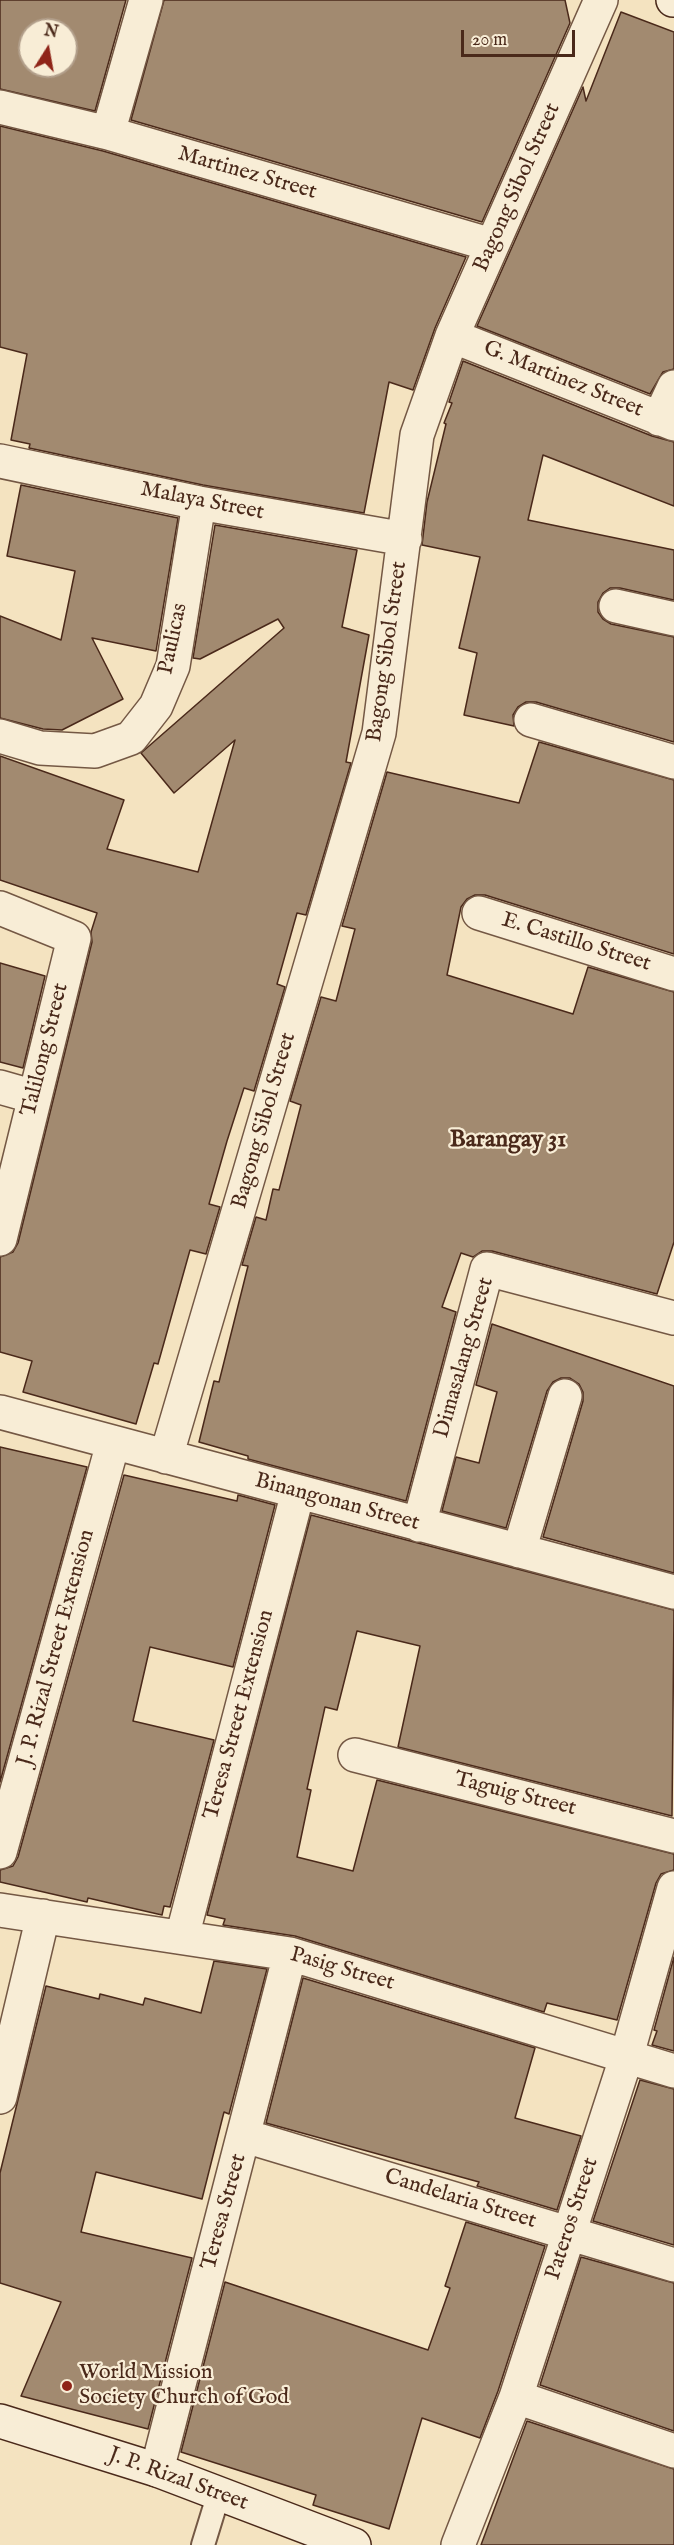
<!DOCTYPE html>
<html>
<head>
<meta charset="utf-8">
<style>
	body { margin:0 }
	#map { position:relative; width:674px; height:2545px; overflow:hidden; background:#f4e3c0; font-family:"IM FELL English",serif }
	canvas { display:block }
	.north { position:absolute; left:18px; top:18px; width:60px; height:60px; box-sizing:border-box; background:#f8edd6; border:2px solid #b29f8b; border-radius:50%; rotate:11deg; font-size:16px; font-weight:700; line-height:24px; text-align:center; color:#4a291a }
	.north::after { content:''; display:block; margin:auto; width:21px; height:27px; background:#8f2418; clip-path:polygon(50% 0,100% 100%,50% 72%,0 100%) }
	.scale { position:absolute; left:461px; top:30px; width:114px; height:27px; box-sizing:border-box; border:3px solid #4a291a; border-top:0; padding-left:8px; font-size:18px; line-height:21px; white-space:nowrap; color:#4a291a; -webkit-text-stroke:4px #f8edd6; paint-order:stroke }
</style>
</head>
<body>
<div id="map">
<canvas width="674" height="2545"></canvas>
<div class="north">N</div>
<div class="scale">20 m</div>
</div>
<script>
const c = document.querySelector('canvas').getContext('2d');
c.lineJoin = 'round';
function fill(path, color) { c.fillStyle = color; c.fill(path, 'evenodd'); }
const toPath = rows => new Path2D(rows.map(r => 'M' + r).join(''));
function stroke(path, color, width, dash) { c.strokeStyle = color; c.lineWidth = width; c.lineCap = dash ? 'butt' : 'round'; c.setLineDash(dash || []); c.stroke(path); }
function drawText(font, color, halo, rows, align = 'center') {
  c.font = font + ' "IM FELL English",serif'; c.lineWidth = 4.5; c.setLineDash([]); c.textBaseline = 'middle'; c.strokeStyle = halo; c.fillStyle = color; for (const [text, x, y, turn = 0] of rows) {
    c.save(); c.translate(x, y); c.rotate((+turn || 0) * Math.PI / 180); c.textAlign = isNaN(turn) ? turn : align; if (halo) c.strokeText(text, 0, 0); c.fillText(text, 0, 0); c.restore();
  }
}
const building = toPath([
	[0,0,126,0,95,111,0,89,0,0],
	[30,30,66,30,66,66,30,66,30,30],
	[164,0,565,0,570,23,482,222,131,120,164,0],
	[621,12,674,32,674,369,663,372,650,394,477,326,583,87,586,101,621,12],
	[0,126,103,151,466,257,435,328,413,390,389,382,364,513,203,485,29,448,30,444,11,440,27,354,0,347,0,126],
	[463,361,652,436,674,442,674,506,543,455,528,520,674,550,674,600,620,588,610,588,603,593,598,602,598,612,603,619,611,624,674,637,674,742,536,702,526,702,518,707,513,715,514,726,464,715,477,653,459,648,480,557,422,545,427,502,446,424,444,423,452,403,449,402,463,361],
	[21,485,178,518,156,651,92,638,123,699,62,730,43,729,0,718,0,616,61,640,75,571,7,556,21,485],
	[215,525,357,550,342,627,369,635,346,762,351,763,306,915,297,913,277,984,285,987,254,1091,244,1088,227,1141,209,1204,220,1207,206,1254,190,1250,158,1364,154,1363,136,1424,23,1392,32,1361,0,1352,0,1257,13,1252,18,1243,92,942,91,932,97,913,0,880,0,756,124,800,107,849,198,872,235,740,174,793,141,753,284,628,278,619,200,659,193,658,215,525],
	[539,742,674,780,674,954,485,895,475,895,467,899,461,907,447,975,573,1014,588,967,674,992,674,1242,657,1294,492,1251,482,1251,473,1257,461,1253,442,1307,456,1312,406,1501,248,1459,248,1456,199,1442,214,1381,219,1382,248,1266,242,1265,256,1217,266,1220,273,1189,279,1190,301,1105,290,1101,321,997,336,1001,355,929,342,926,387,772,519,803,539,742],
	[0,963,45,976,23,1068,0,1062,0,963],
	[492,1324,674,1386,674,1573,543,1537,583,1401,583,1392,579,1384,570,1378,561,1378,553,1382,547,1391,506,1528,442,1511,456,1457,479,1463,497,1392,476,1385,492,1324],
	[0,1447,87,1467,0,1782,0,1447],
	[124,1475,237,1501,238,1495,275,1505,233,1667,150,1647,133,1721,214,1740,170,1907,164,1906,162,1915,88,1898,87,1902,0,1882,0,1870,13,1866,18,1857,124,1475],
	[311,1515,674,1610,672,1816,398,1747,420,1646,357,1631,337,1710,325,1707,307,1789,311,1790,297,1857,353,1871,377,1780,674,1854,674,1870,661,1874,656,1883,617,2020,547,2003,544,2012,295,1936,223,1925,225,1919,207,1915,311,1515],
	[674,1957,674,2051,652,2045,657,2031,654,2030,674,1957],
	[214,1961,267,1969,229,2114,224,2112,202,2199,96,2172,81,2232,192,2258,148,2429,21,2396,61,2302,0,2283,0,2173,46,1986,99,1999,100,1994,143,2005,145,1998,201,2013,214,1961],
	[303,1978,535,2048,515,2118,581,2136,557,2210,477,2186,479,2182,266,2123,303,1978],
	[640,2080,674,2089,674,2245,593,2221,640,2080],
	[466,2222,545,2246,498,2391,480,2438,422,2418,389,2529,313,2505,316,2495,181,2452,225,2282,428,2350,450,2288,445,2286,466,2222],
	[581,2257,674,2283,674,2431,540,2385,581,2257],
	[527,2421,674,2469,674,2545,481,2545,527,2421]
]);
const lane = toPath([
	[203,2545,219,2493]
]);
const street = toPath([
	[0,107,108,133,492,245],
	[108,133,146,0],
	[452,336,674,424],
	[659,419,674,387],
	[0,461,199,503,405,539],
	[616,606,674,619],
	[531,720,674,762],
	[0,736,40,748,95,751,131,738,156,706,173,666,199,503],
	[0,908,74,938,0,1239],
	[479,913,674,974],
	[0,1087,35,1097],
	[0,1412,674,1592],
	[166,1457,379,733,417,435,452,336,601,0],
	[419,1525,487,1269,674,1318],
	[519,1551,565,1396],
	[355,1755,674,1836],
	[0,1852,113,1443],
	[0,1910,290,1954,674,2071],
	[182,1937,298,1492],
	[0,2097,43,1916],
	[245,2136,674,2265],
	[516,2397,674,2451],
	[157,2470,290,1954],
	[458,2545,516,2397,627,2055,674,1888]
]);
const secondary = toPath([
	[673,0,674,0],
	[0,2421,157,2470,354,2545]
]);
const markers = [
	[67,2386,6,"#8f2418"]
];
const streetNames = [
	["Martinez Street",247,174,16],
	["Bagong Sibol Street",518,188,-66],
	["G. Martinez Street",563,380,22],
	["Malaya Street",202,502,11],
	["Paulicas",174,639,-78],
	["Bagong Sibol Street",388,652,-82],
	["E. Castillo Street",576,943,17],
	["Talilong Street",46,1050,-76],
	["Bagong Sibol Street",265,1121,-74],
	["Dimasalang Street",465,1358,-74],
	["Binangonan Street",337,1503,15],
	["J. P. Rizal Street Extension",57,1648,-75],
	["Teresa Street Extension",240,1715,-75],
	["Taguig Street",515,1795,14],
	["Pasig Street",342,1970,16],
	["Candelaria Street",460,2200,17],
	["Teresa Street",225,2212,-75],
	["Pateros Street",573,2219,-72],
	["J. P. Rizal Street",178,2480,20]
];
const poiNames = [
	["World Mission",79,2373],
	["Society Church of God",79,2398]
];
const neighbourhoodNames = [
	["Barangay 31",508,1141]
];
fill(building, '#a28a70');
stroke(building, '#4a291a', 1.5);
stroke(lane, '#745844', 26);
stroke(street, '#745844', 36);
stroke(secondary, '#4a291a', 36);
stroke(lane, '#f8edd6', 22);
stroke(street, '#f8edd6', 33);
stroke(secondary, '#f8edd6', 33);
for (const [x, y, r, color] of markers) { const dot = new Path2D(); dot.arc(x, y, r, 0, 2 * Math.PI); c.fillStyle = color; c.fill(dot); stroke(dot, '#f8edd6', 2); }
drawText('22px', '#4a291a', '#f8edd6', streetNames);
drawText('22px', '#4a291a', '#f8edd6', poiNames, 'left');
drawText('bold 24px', '#4a291a', '#f8edd6', neighbourhoodNames);
</script>
</body>
</html>
